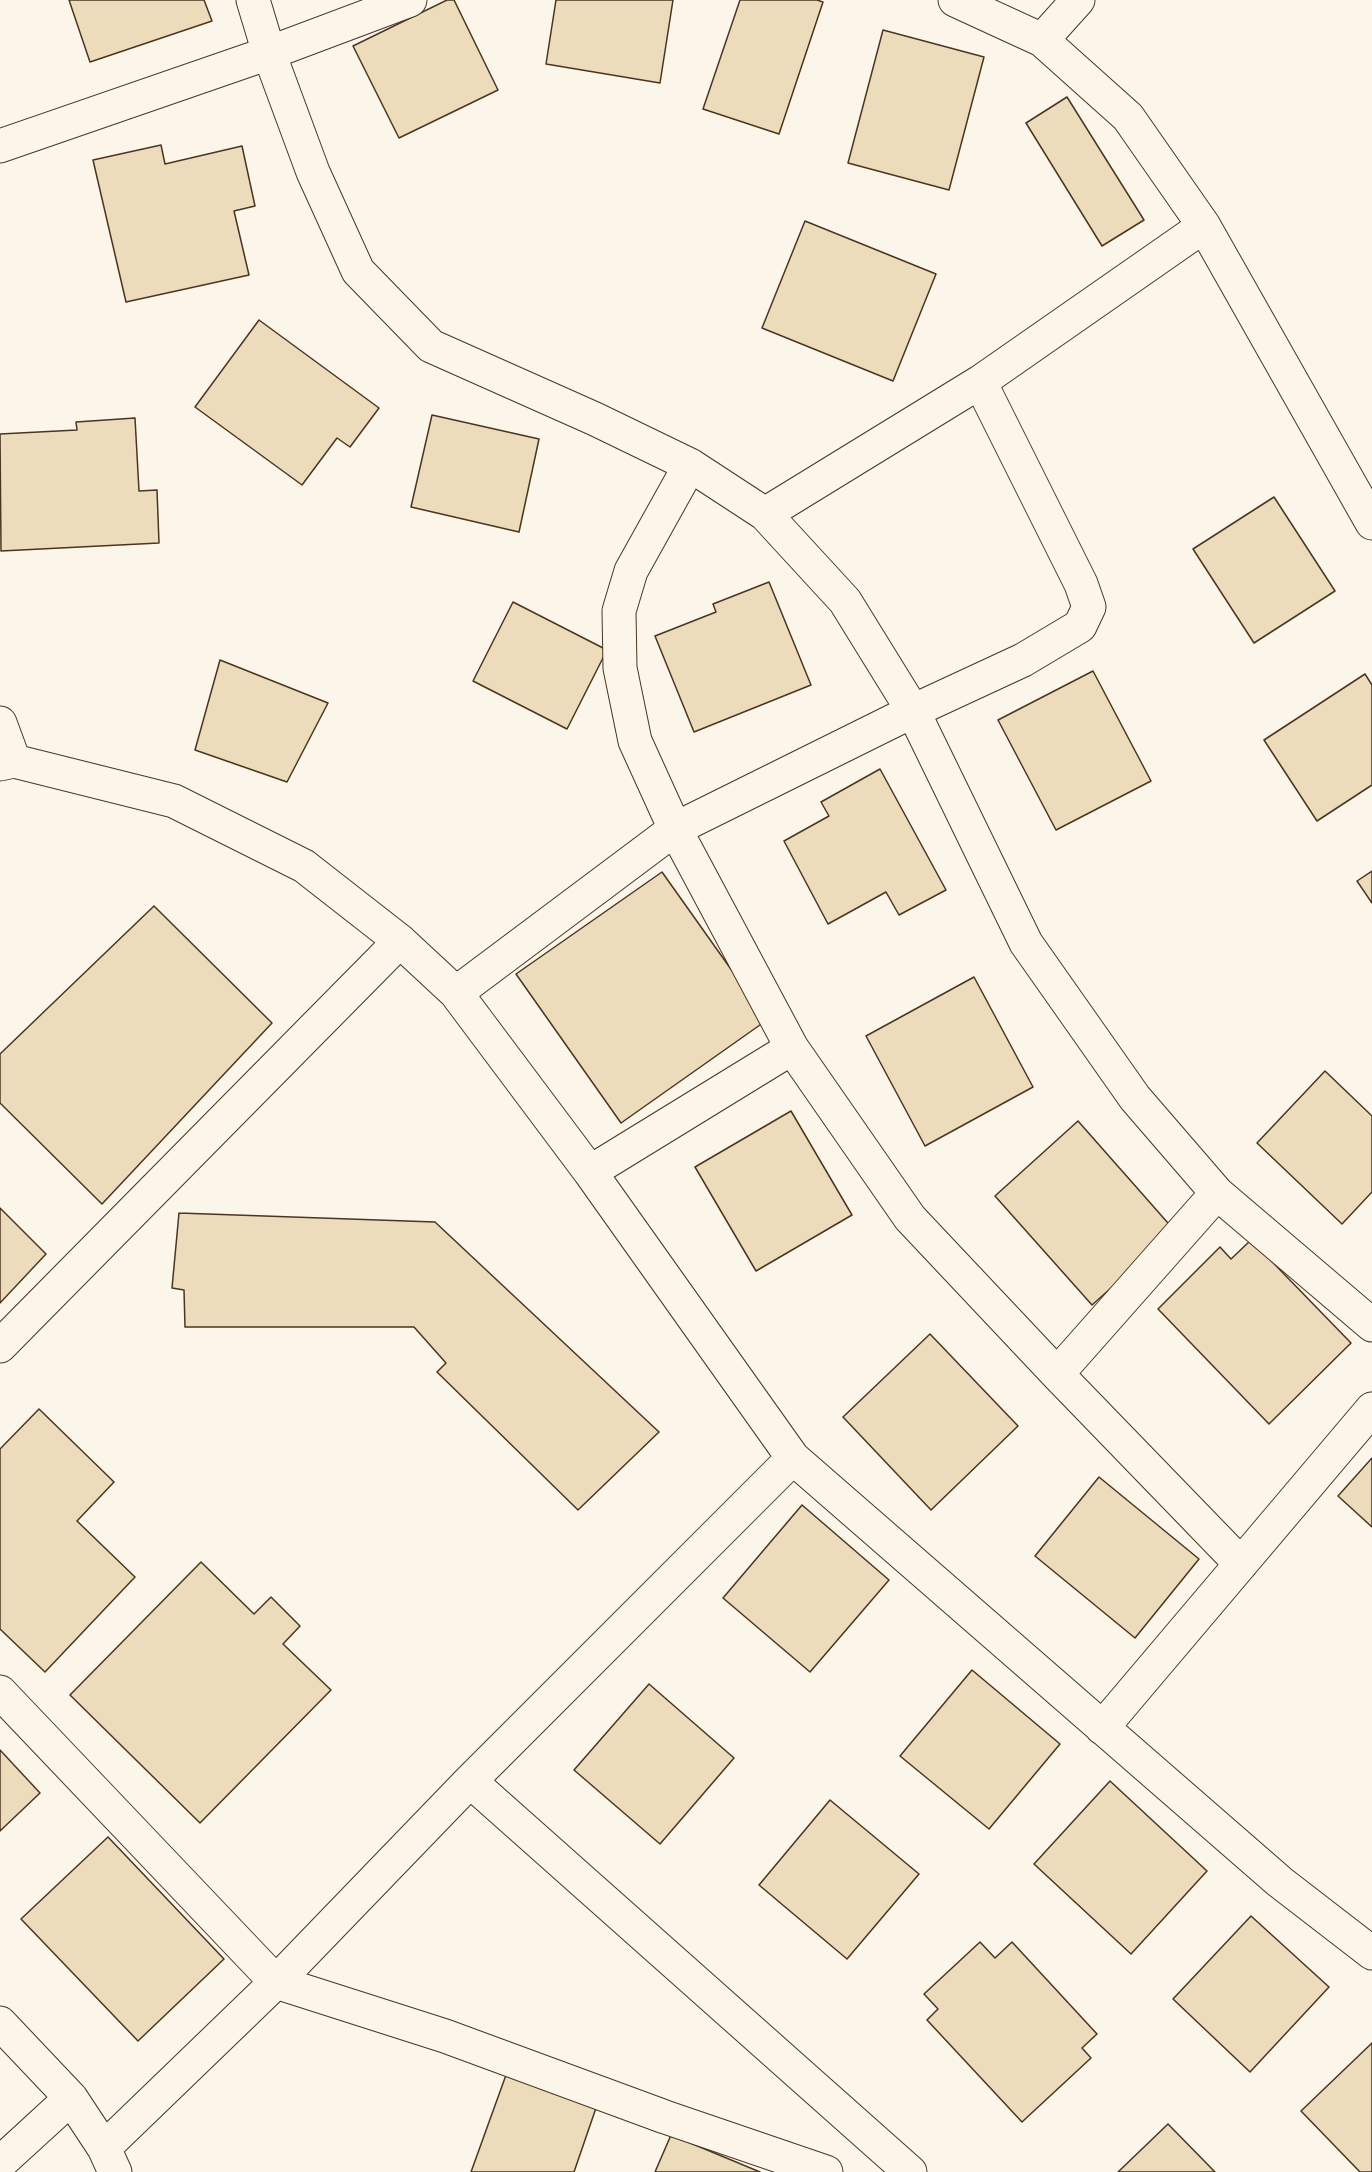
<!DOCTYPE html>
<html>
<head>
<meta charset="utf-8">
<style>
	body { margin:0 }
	canvas { display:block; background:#fbf6e9 }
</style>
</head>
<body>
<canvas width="1372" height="2172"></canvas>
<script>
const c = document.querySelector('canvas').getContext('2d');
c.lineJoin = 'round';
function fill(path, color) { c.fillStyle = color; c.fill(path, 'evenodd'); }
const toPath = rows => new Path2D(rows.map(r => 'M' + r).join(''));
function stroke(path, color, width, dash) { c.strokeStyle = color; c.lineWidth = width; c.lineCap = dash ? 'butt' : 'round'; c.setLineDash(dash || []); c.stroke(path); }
const building = toPath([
	[69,0,204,0,212,21,90,62,69,0],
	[447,0,454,0,498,90,399,138,353,46,447,0],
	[556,0,673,0,660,83,546,64,556,0],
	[740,0,817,0,823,2,779,134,703,109,740,0],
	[883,30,984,57,949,190,848,163,883,30],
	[1067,97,1144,220,1102,246,1026,123,1067,97],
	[161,145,165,164,242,146,255,206,234,211,249,275,126,302,93,160,161,145],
	[805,221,936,274,893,381,762,328,805,221],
	[259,320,379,408,350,447,337,438,302,485,195,407,259,320],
	[432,415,539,439,519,532,411,507,432,415],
	[135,418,139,491,157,490,159,543,1,551,0,434,77,430,76,422,135,418],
	[1274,497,1335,591,1254,643,1193,549,1274,497],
	[769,582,811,685,694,732,655,636,716,612,713,604,769,582],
	[513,602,607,650,567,729,473,681,513,602],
	[220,660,328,703,287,782,195,750,220,660],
	[1093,671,1151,781,1056,830,998,720,1093,671],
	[1365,674,1372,685,1372,785,1317,821,1264,740,1365,674],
	[880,769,946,890,899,915,886,892,828,924,784,841,829,816,821,802,880,769],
	[1372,871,1372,903,1357,881,1372,871],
	[662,872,767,1020,621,1123,516,974,662,872],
	[154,906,272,1023,102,1204,0,1103,0,1054,154,906],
	[974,977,1033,1087,925,1146,866,1036,974,977],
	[1325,1071,1372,1116,1372,1192,1342,1224,1257,1143,1325,1071],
	[791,1111,852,1215,756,1271,695,1167,791,1111],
	[1078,1121,1175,1231,1092,1305,995,1196,1078,1121],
	[0,1208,46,1254,0,1303,0,1208],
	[179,1213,435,1222,659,1432,578,1510,437,1372,446,1363,414,1327,185,1327,184,1290,172,1288,179,1213],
	[1251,1240,1351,1343,1269,1424,1158,1309,1220,1247,1231,1259,1251,1240],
	[930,1334,1018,1426,931,1510,843,1417,930,1334],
	[39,1409,114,1482,77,1521,135,1577,45,1672,0,1629,0,1449,39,1409],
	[1372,1458,1372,1527,1338,1496,1372,1458],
	[1099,1477,1199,1559,1135,1638,1035,1556,1099,1477],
	[802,1505,889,1580,810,1672,723,1598,802,1505],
	[201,1562,254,1614,271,1597,300,1626,283,1644,331,1690,200,1823,70,1695,201,1562],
	[972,1670,1060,1744,989,1829,900,1756,972,1670],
	[649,1684,734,1758,660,1844,574,1770,649,1684],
	[0,1750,40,1793,0,1831,0,1750],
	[1110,1781,1207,1871,1131,1954,1034,1864,1110,1781],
	[830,1800,919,1874,847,1959,759,1885,830,1800],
	[108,1837,224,1959,138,2041,21,1919,108,1837],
	[1251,1916,1329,1987,1250,2072,1173,1999,1251,1916],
	[980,1942,995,1958,1012,1942,1097,2034,1082,2048,1091,2058,1022,2122,927,2020,938,2009,924,1994,980,1942],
	[1372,2043,1372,2172,1360,2172,1301,2111,1372,2043],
	[506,2075,596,2108,574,2172,471,2172,506,2075],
	[1168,2124,1215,2172,1118,2172,1168,2124],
	[671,2135,760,2172,655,2172,671,2135]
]);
const street = toPath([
	[253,0,269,53,313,172,358,271,431,346,595,419,690,465,765,514,845,601,913,711,1026,943,1135,1098,1217,1193,1372,1325],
	[955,0,1042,40,1128,117,1204,226,1372,523],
	[1042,40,1078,0],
	[0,146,269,53,410,0],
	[690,465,631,571,619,611,620,668,635,741,675,829,792,1048,910,1218,1057,1374,1241,1564],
	[765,514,980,382,1204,226],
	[0,723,14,761],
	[0,764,14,761,174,801,304,866,400,941,456,993,590,1172,793,1458,1280,1882,1372,1953],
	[456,993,675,829,913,711,1023,660,1080,626,1089,607,1081,584,980,382],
	[590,1172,792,1048],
	[0,1346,400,941],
	[1057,1374,1217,1193],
	[0,1692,276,1982,445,2036,665,2117,826,2172],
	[1102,1728,1372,1409],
	[470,1781,910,2172],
	[0,2023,71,2098,104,2148,115,2172],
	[104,2148,276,1982,470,1781,793,1458],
	[0,2163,71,2098]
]);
fill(building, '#ecdcbc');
stroke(building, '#4a3520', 1.5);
stroke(street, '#4a3520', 35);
stroke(street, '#fbf6e9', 33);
</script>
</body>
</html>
